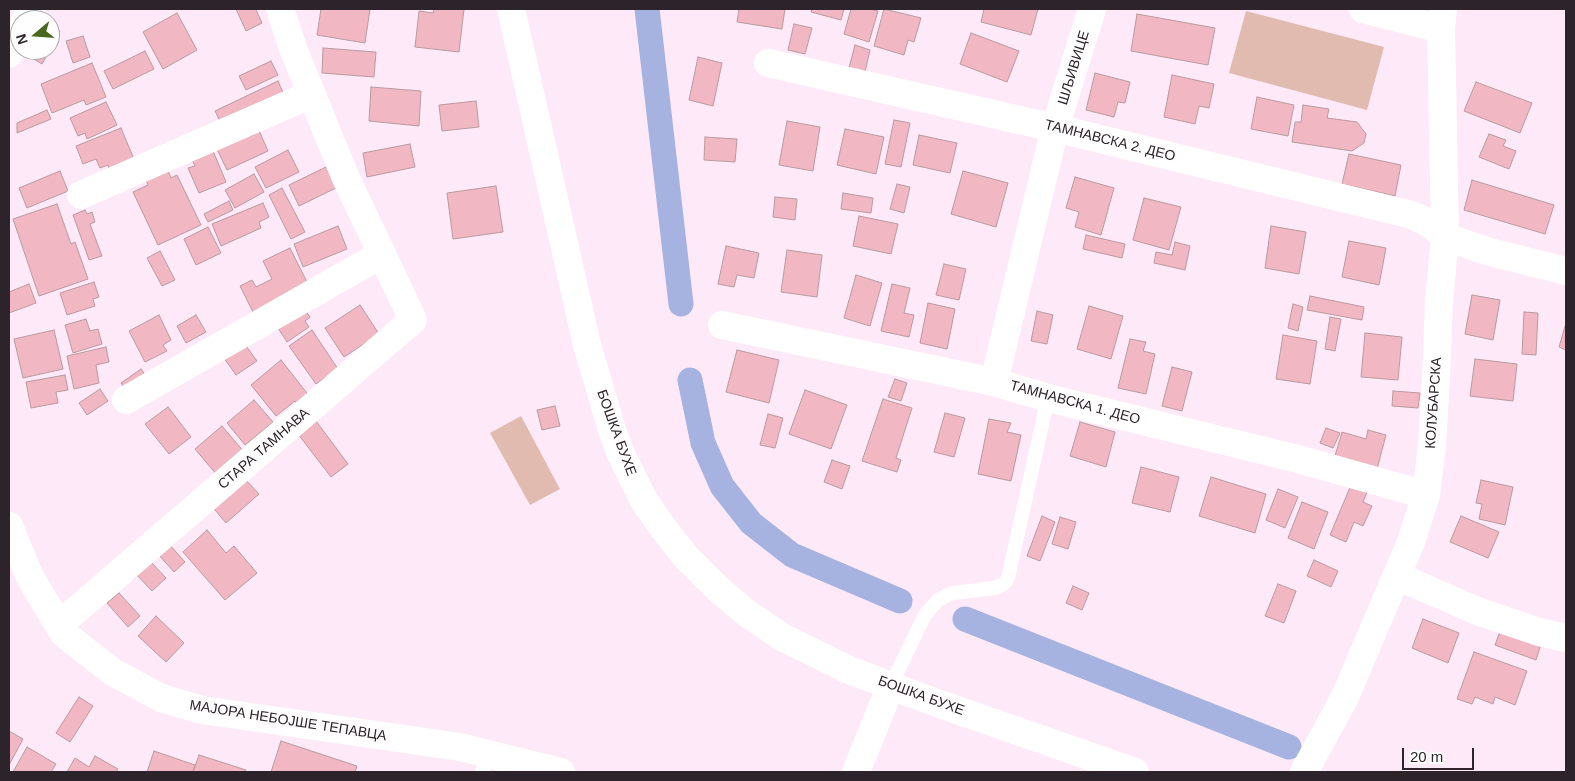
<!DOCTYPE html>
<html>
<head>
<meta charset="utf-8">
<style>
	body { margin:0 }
	#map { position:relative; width:1575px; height:781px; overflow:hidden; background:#fee9f8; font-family:Helvetica,sans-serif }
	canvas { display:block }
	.frame { position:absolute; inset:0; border:10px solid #2d232a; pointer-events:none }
	.north { position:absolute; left:10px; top:10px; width:50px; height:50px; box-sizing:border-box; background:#fefefe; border:1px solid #aaa6a9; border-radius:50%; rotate:252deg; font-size:14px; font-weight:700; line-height:20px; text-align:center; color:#2d232a }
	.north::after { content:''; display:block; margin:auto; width:18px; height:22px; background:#48681e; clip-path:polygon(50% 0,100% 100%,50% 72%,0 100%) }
	.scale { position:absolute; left:1402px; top:748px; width:72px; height:22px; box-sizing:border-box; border:2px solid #2d232a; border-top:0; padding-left:6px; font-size:15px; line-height:18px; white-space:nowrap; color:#2d232a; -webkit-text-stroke:4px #fefefe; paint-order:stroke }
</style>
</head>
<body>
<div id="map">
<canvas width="1575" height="781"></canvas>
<div class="frame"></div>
<div class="north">N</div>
<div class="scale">20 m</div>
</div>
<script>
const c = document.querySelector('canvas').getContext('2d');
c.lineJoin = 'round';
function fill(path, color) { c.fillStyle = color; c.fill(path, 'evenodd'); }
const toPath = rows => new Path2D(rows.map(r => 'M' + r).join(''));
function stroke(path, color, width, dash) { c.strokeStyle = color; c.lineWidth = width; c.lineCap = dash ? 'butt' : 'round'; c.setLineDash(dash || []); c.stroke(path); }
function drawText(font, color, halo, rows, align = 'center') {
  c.font = font + ' Helvetica,sans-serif'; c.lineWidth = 4.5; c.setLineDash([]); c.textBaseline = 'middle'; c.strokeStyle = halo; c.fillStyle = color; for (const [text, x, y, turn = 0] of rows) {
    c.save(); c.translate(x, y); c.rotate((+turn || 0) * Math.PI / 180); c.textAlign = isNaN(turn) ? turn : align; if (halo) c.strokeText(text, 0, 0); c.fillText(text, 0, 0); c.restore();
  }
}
const green = toPath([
	[1246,11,1384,47,1367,110,1229,73],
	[521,416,560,489,530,505,490,433]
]);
const canal = toPath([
	[647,9,681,304],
	[690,380,703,443,722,486,751,523,792,555,900,601],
	[965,619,1289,747]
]);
const building = toPath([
	[236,9,257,9,256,10,262,23,246,31,236,9],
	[321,9,370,9,365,43,317,35,321,9],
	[434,9,464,9,459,52,415,47,419,11,433,13,434,9],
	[739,9,785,9,782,29,737,22,739,9],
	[812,9,844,9,841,20,811,12,812,9],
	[851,9,870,9,878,11,869,42,844,34,851,9],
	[884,9,921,18,914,42,908,40,904,55,874,46,884,9],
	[984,9,1038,9,1031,35,981,22,984,9],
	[177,13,197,50,163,69,143,32,177,13],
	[1137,14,1215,28,1208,65,1131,51,1137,14],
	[794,24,812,28,805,54,788,50,794,24],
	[50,26,60,31,50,49,50,26],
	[971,33,1019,51,1007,82,960,64,971,33],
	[83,36,90,57,73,63,66,41,83,36],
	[855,45,870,50,865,72,849,68,855,45],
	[323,48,376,52,374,77,322,73,323,48],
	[33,50,50,50,42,64,29,56,33,50],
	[145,51,154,69,113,89,104,71,145,51],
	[698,57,722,63,713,106,689,100,698,57],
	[271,61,278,75,246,90,239,76,271,61],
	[92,63,106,97,86,105,84,100,52,113,41,84,92,63],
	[1095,73,1130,82,1125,103,1118,102,1114,117,1086,110,1095,73],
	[1172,75,1214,84,1209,108,1199,106,1195,124,1164,117,1172,75],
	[278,81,285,97,223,127,215,111,278,81],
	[1476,82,1532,103,1520,133,1464,111,1476,82],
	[371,87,421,91,419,126,369,121,371,87],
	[1257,97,1294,105,1288,136,1251,129,1257,97],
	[476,101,479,127,442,131,439,105,476,101],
	[106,102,117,125,87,139,85,133,78,136,70,118,106,102],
	[1303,105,1329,109,1327,118,1357,122,1366,134,1364,143,1352,151,1292,142,1295,122,1301,122,1303,105],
	[47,110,51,119,17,133,17,123,47,110],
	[894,120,910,123,901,167,885,164,894,120],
	[787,121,820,127,813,171,779,165,787,121],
	[257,126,268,151,227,170,215,145,257,126],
	[121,128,136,164,111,174,108,165,100,168,96,159,83,164,76,146,121,128],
	[845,129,884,137,876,174,837,165,845,129],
	[1489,134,1506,140,1503,146,1516,151,1509,169,1479,157,1489,134],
	[919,135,957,143,950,173,913,165,919,135],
	[705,137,737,139,735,162,704,160,705,137],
	[410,144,415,167,367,177,363,153,410,144],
	[211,146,226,182,199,193,188,168,195,166,190,155,211,146],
	[288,150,299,172,266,188,255,167,288,150],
	[1349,154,1401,165,1395,196,1342,184,1349,154],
	[328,166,338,187,299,206,289,185,328,166],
	[167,168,171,178,177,175,201,225,158,245,133,192,148,185,145,178,167,168],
	[60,171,68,191,27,208,19,188,60,171],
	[963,171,1008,183,996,227,951,214,963,171],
	[254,174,264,192,235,208,225,190,254,174],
	[1075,177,1114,188,1101,235,1075,227,1079,212,1066,208,1075,177],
	[1472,180,1554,205,1545,234,1464,210,1472,180],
	[897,184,910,187,904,213,890,209,897,184],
	[496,186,503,232,453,239,447,193,496,186],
	[282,188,305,232,291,239,269,195,282,188],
	[843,193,873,198,871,213,841,209,843,193],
	[775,197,797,199,795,220,773,217,775,197],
	[1144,198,1181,207,1169,250,1133,240,1144,198],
	[229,201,233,210,208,222,204,214,229,201],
	[263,203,269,217,259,222,261,228,221,246,212,224,263,203],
	[57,204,71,244,75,242,88,279,39,296,13,219,57,204],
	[85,210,87,214,92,212,95,222,90,224,102,256,89,260,73,215,85,210],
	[859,216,898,224,891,254,853,246,859,216],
	[338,226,347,249,303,267,294,244,338,226],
	[1271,226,1306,232,1299,274,1265,268,1271,226],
	[208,227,221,253,196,265,184,239,208,227],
	[1086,235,1125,244,1122,258,1083,249,1086,235],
	[1349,241,1386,248,1379,285,1342,277,1349,241],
	[1175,242,1190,246,1185,270,1154,263,1156,252,1172,255,1175,242],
	[726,246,759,253,754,278,737,275,734,287,718,284,726,246],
	[290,248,308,284,253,312,240,286,252,280,256,287,272,279,263,261,290,248],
	[787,250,822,255,817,297,781,292,787,250],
	[160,251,175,280,162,286,147,258,160,251],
	[944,264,966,269,959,300,936,295,944,264],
	[856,275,882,283,870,326,844,318,856,275],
	[94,282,99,297,93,299,95,306,67,315,60,293,94,282],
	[29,284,36,303,9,313,9,292,29,284],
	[892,284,910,288,904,313,914,315,909,337,881,331,892,284],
	[1472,295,1500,300,1493,340,1465,334,1472,295],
	[1310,296,1364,307,1362,320,1307,310,1310,296],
	[928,303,955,309,947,349,920,343,928,303],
	[1293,304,1303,307,1298,331,1288,328,1293,304],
	[360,305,379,334,344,357,325,328,360,305],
	[1089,306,1123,316,1111,359,1077,349,1089,306],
	[303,307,310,317,305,321,309,327,287,342,276,325,303,307],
	[1037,311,1053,315,1047,344,1031,341,1037,311],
	[1524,312,1538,313,1536,355,1522,354,1524,312],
	[159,315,171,340,163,345,167,351,145,362,129,331,159,315],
	[196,315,206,332,186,343,177,326,196,315],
	[1330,317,1341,319,1335,351,1325,349,1330,317],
	[86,319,90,331,98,329,102,344,73,353,65,325,86,319],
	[1566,323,1566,350,1559,347,1566,323],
	[54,330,63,369,23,378,14,339,54,330],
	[312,330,338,369,316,384,289,346,312,330],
	[1365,333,1402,337,1398,380,1361,377,1365,333],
	[1283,335,1317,341,1310,384,1276,379,1283,335],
	[1130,339,1146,342,1143,351,1155,354,1146,394,1118,388,1130,339],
	[244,343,257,361,236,375,224,358,244,343],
	[106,347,109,362,96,365,99,383,74,389,67,356,106,347],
	[737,350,779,360,769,403,726,392,737,350],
	[1475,359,1517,364,1513,401,1470,396,1475,359],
	[281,360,310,397,299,406,295,401,276,416,251,385,281,360],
	[1172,367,1192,372,1182,411,1162,406,1172,367],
	[141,369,148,379,127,392,121,383,141,369],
	[65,375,68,390,56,392,58,403,31,408,26,382,65,375],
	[895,379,907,383,901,401,888,397,895,379],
	[100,389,108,401,87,415,79,403,100,389],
	[805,390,847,405,831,449,789,434,805,390],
	[1393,391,1420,393,1418,408,1392,406,1393,391],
	[883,399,912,408,896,458,901,460,897,472,862,461,883,399],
	[254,400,273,422,245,445,227,423,254,400],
	[555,406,560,426,542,430,537,410,555,406],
	[168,407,191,437,169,454,145,424,168,407],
	[945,413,965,418,954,457,934,452,945,413],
	[768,414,783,418,775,448,760,445,768,414],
	[989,419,1011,423,1007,432,1021,435,1011,481,978,474,989,419],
	[316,421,348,464,331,477,298,434,316,421],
	[1080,422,1115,432,1106,467,1070,456,1080,422],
	[222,426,244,452,217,475,195,449,222,426],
	[1326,428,1340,433,1333,448,1320,443,1326,428],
	[1368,430,1386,435,1377,469,1335,456,1342,432,1366,439,1368,430],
	[832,460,850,466,842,489,824,482,832,460],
	[1141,467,1179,477,1170,512,1132,503,1141,467],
	[242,476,259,494,226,523,210,504,242,476],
	[1211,477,1266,494,1255,533,1199,516,1211,477],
	[1481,480,1513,487,1505,525,1479,519,1482,504,1476,503,1481,480],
	[1351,485,1367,492,1363,502,1372,506,1363,526,1354,522,1346,542,1330,535,1351,485],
	[1278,489,1298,497,1285,528,1266,520,1278,489],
	[1302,502,1328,512,1314,549,1288,538,1302,502],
	[1042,516,1055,522,1040,561,1027,556,1042,516],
	[1461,516,1499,532,1488,558,1450,542,1461,516],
	[1060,517,1076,522,1068,549,1052,544,1060,517],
	[207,530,226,553,234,546,257,573,225,600,183,552,207,530],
	[168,543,185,562,174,572,157,553,168,543],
	[1314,560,1338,571,1331,587,1307,576,1314,560],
	[150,561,166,578,152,591,136,574,150,561],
	[1278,584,1296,591,1284,623,1265,616,1278,584],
	[1073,586,1089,593,1082,610,1066,603,1073,586],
	[119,593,140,616,128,627,107,603,119,593],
	[156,616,184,643,166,662,138,636,156,616],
	[1423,619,1459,633,1448,663,1412,648,1423,619],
	[1502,626,1542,641,1536,660,1495,645,1502,626],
	[1474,652,1527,671,1515,705,1495,697,1493,704,1475,697,1472,704,1457,699,1474,652],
	[79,697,93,706,70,742,56,733,79,697],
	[9,731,23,739,9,765,9,731],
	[281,741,357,766,355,772,271,772,281,741],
	[27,747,56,764,51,772,13,772,27,747],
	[154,751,195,765,193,772,147,772,154,751],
	[199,755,246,770,245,772,193,772,199,755],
	[95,756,118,769,116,772,67,772,75,758,89,767,95,756]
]);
const lane = toPath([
	[891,685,925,615,938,600,952,593,995,588,1005,583,1008,578,1048,398],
	[482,772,489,754]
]);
const street = toPath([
	[1363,9,1441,29],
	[25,20,32,9],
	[9,54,20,30],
	[768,63,1055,128,1412,215,1431,224,1445,237,1490,252,1566,271],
	[81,195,312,94],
	[722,325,994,382,1048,398,1298,459,1426,495],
	[994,382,1055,128,1092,9],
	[126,400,382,254],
	[9,526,30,577,64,634,113,672,161,698,202,710,460,747,561,772],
	[1397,576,1477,611,1539,632,1566,638],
	[59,625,413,320,345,176,294,51,280,9],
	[856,772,891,685],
	[1304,772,1344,699,1411,542,1426,495,1432,445,1436,379,1439,301,1445,237,1441,29,1443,9]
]);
const secondary = toPath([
	[511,9,587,345,612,430,621,454,643,499,658,521,685,556,718,589,748,614,782,637,849,670,934,702,1135,772]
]);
const streetNames = [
	["ШЉИВИЦЕ",1074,68,-73],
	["ТАМНАВСКА 2. ДЕО",1110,141,14],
	["ТАМНАВСКА 1. ДЕО",1075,403,15],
	["КОЛУБАРСКА",1434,403,-86],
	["БОШКА БУХЕ",616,433,70],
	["СТАРА ТАМНАВА",264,449,-41],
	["БОШКА БУХЕ",921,696,20],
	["МАЈОРА НЕБОЈШЕ ТЕПАВЦА",288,721,9]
];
fill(green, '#e2bbb0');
stroke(canal, '#a6b2e0', 25);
fill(building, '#f1b7c2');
stroke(building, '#b99a9f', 1);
stroke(lane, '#fff', 14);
stroke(street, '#fff', 28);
stroke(secondary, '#fff', 28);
drawText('14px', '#2d232a', '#fefefe', streetNames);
</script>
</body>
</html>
